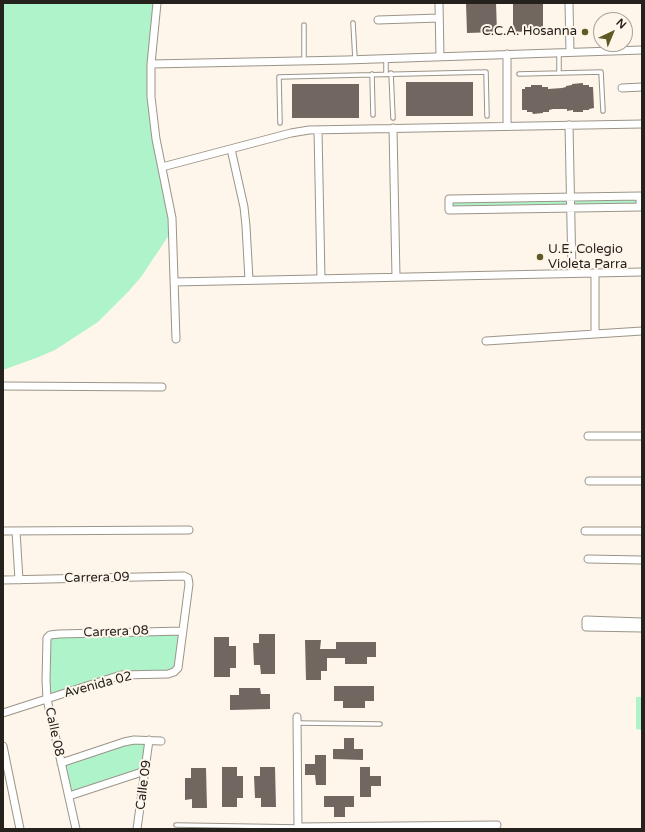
<!DOCTYPE html>
<html>
<head>
<meta charset="utf-8">
<style>
	body { margin:0 }
	#map { position:relative; width:645px; height:832px; overflow:hidden; background:#fef6ea; font-family:"Varela Round",sans-serif }
	canvas { display:block }
	.frame { position:absolute; inset:0; border:4px solid #25221e; pointer-events:none }
	.north { position:absolute; left:593px; top:12px; width:40px; height:40px; box-sizing:border-box; background:#fef6ea; border:1px solid #a7a198; border-radius:50%; rotate:44deg; font-size:11px; font-weight:700; line-height:16px; text-align:center; color:#25221e }
	.north::after { content:''; display:block; margin:auto; width:14px; height:18px; background:#615925; clip-path:polygon(50% 0,100% 100%,50% 72%,0 100%) }
</style>
</head>
<body>
<div id="map">
<canvas width="645" height="832"></canvas>
<div class="frame"></div>
<div class="north">N</div>
</div>
<script>
const c = document.querySelector('canvas').getContext('2d');
c.lineJoin = 'round';
function fill(path, color) { c.fillStyle = color; c.fill(path, 'evenodd'); }
const toPath = rows => new Path2D(rows.map(r => 'M' + r).join(''));
function stroke(path, color, width, dash) { c.strokeStyle = color; c.lineWidth = width; c.lineCap = dash ? 'butt' : 'round'; c.setLineDash(dash || []); c.stroke(path); }
function drawText(font, color, halo, rows, align = 'center') {
  c.font = font + ' "Varela Round",sans-serif'; c.lineWidth = 4; c.setLineDash([]); c.textBaseline = 'middle'; c.strokeStyle = halo; c.fillStyle = color; for (const [text, x, y, turn = 0] of rows) {
    c.save(); c.translate(x, y); c.rotate((+turn || 0) * Math.PI / 180); c.textAlign = isNaN(turn) ? turn : align; if (halo) c.strokeText(text, 0, 0); c.fillText(text, 0, 0); c.restore();
  }
}
const green = toPath([
	[3,3,157,3,150,79,173,229,141,277,128,292,98,322,55,350,36,358,3,370],
	[640,196,640,207,449,210,449,199],
	[183,631,176,671,128,674,47,699,47,638],
	[636,697,642,697,642,730,636,729],
	[149,740,145,771,69,796,61,763,113,745]
]);
const building = toPath([
	[466,3,496,3,497,32,467,33],
	[513,3,543,3,543,31,513,32],
	[406,82,473,82,473,116,406,116],
	[583,83,583,85,589,85,589,87,593,87,594,108,589,109,589,110,583,110,583,112,573,112,573,110,567,111,567,109,553,109,549,110,549,112,543,112,543,113,533,114,532,112,527,112,527,110,522,110,522,89,525,89,525,87,531,87,531,85,542,85,542,87,548,87,548,89,562,88,566,87,566,86,572,85,572,84],
	[292,84,359,84,359,118,292,118],
	[259,634,275,634,275,674,261,674,260,665,254,665,253,643,259,643],
	[214,637,229,637,229,646,236,646,236,668,230,668,230,677,214,677],
	[305,640,321,640,320,649,336,649,336,642,376,642,376,657,367,657,367,664,345,664,345,658,327,658,327,671,321,671,321,680,306,680],
	[334,686,374,686,374,701,365,701,365,708,343,708,343,701,334,701],
	[239,688,260,688,261,694,270,694,270,709,230,710,230,695,239,695],
	[344,738,354,738,354,749,363,749,363,760,333,759,333,749,344,749],
	[315,755,326,755,326,785,316,785,315,775,305,775,305,764,315,764],
	[222,767,237,767,237,776,243,776,243,798,237,798,237,807,222,807],
	[260,767,275,767,276,807,261,807,261,798,255,798,254,776,260,776],
	[360,767,370,767,370,776,381,776,381,786,371,786,371,797,360,797],
	[191,768,206,768,207,808,192,808,192,799,185,800,185,778,191,778],
	[324,796,354,796,354,807,345,807,345,817,334,817,334,807,324,807]
]);
const lane = toPath([
	[353,23,355,59],
	[304,25,304,61],
	[559,53,559,73],
	[391,73,393,118],
	[372,74,373,115],
	[386,74,386,58],
	[519,74,601,72,603,111],
	[280,123,279,77,486,72,487,116],
	[297,723,380,724],
	[176,825,298,827]
]);
const street = toPath([
	[157,3,151,64,151,97,156,139,172,218,176,339],
	[439,3,440,57],
	[569,3,570,52],
	[378,20,439,18],
	[507,54,507,126],
	[151,64,346,60,642,50],
	[622,88,642,87],
	[569,125,572,273],
	[393,128,396,277],
	[318,130,321,279],
	[231,149,244,207,246,226,249,280],
	[162,167,291,133,309,130,642,124],
	[640,196,640,207,449,210,449,199,640,196],
	[595,273,595,334],
	[174,282,642,272],
	[486,341,642,331],
	[3,386,162,387],
	[588,436,642,436],
	[589,481,642,481],
	[3,531,189,530],
	[16,531,19,580],
	[585,531,642,531],
	[588,559,642,560],
	[3,580,184,576,188,578,189,584,178,668,174,672,168,674,121,675,3,713],
	[642,622,586,620,586,627,642,628],
	[297,717,298,829],
	[3,746,20,829],
	[61,763,124,742,134,740,161,741],
	[69,796,145,771],
	[298,827,497,825],
	[76,829,47,699,46,680,47,638,50,635,59,634,183,631],
	[137,829,149,740]
]);
const markers = [
	[585,32,4,"#615925"],
	[540,257,4,"#615925"]
];
const poiNames = [
	["C.C.A. Hosanna",577,32],
	["U.E. Colegio",548,250,"left"],
	["Violeta Parra",548,265,"left"]
];
const streetNames = [
	["Carrera 09",97,578,-1],
	["Carrera 08",116,632,-2],
	["Avenida 02",98,685,-15],
	["Calle 08",54,732,78],
	["Calle 09",144,785,-83]
];
fill(green, '#aef3c9');
fill(building, '#726660');
stroke(lane, '#9b9489', 5.5);
stroke(street, '#9b9489', 9);
stroke(lane, '#fff', 3.5);
stroke(street, '#fff', 7);
for (const [x, y, r, color] of markers) { const dot = new Path2D(); dot.arc(x, y, r, 0, 2 * Math.PI); c.fillStyle = color; c.fill(dot); stroke(dot, '#fef6ea', 1.5); }
drawText('13px', '#25221e', '#fef6ea', poiNames, 'right');
drawText('13px', '#25221e', '#fef6ea', streetNames);
</script>
</body>
</html>
